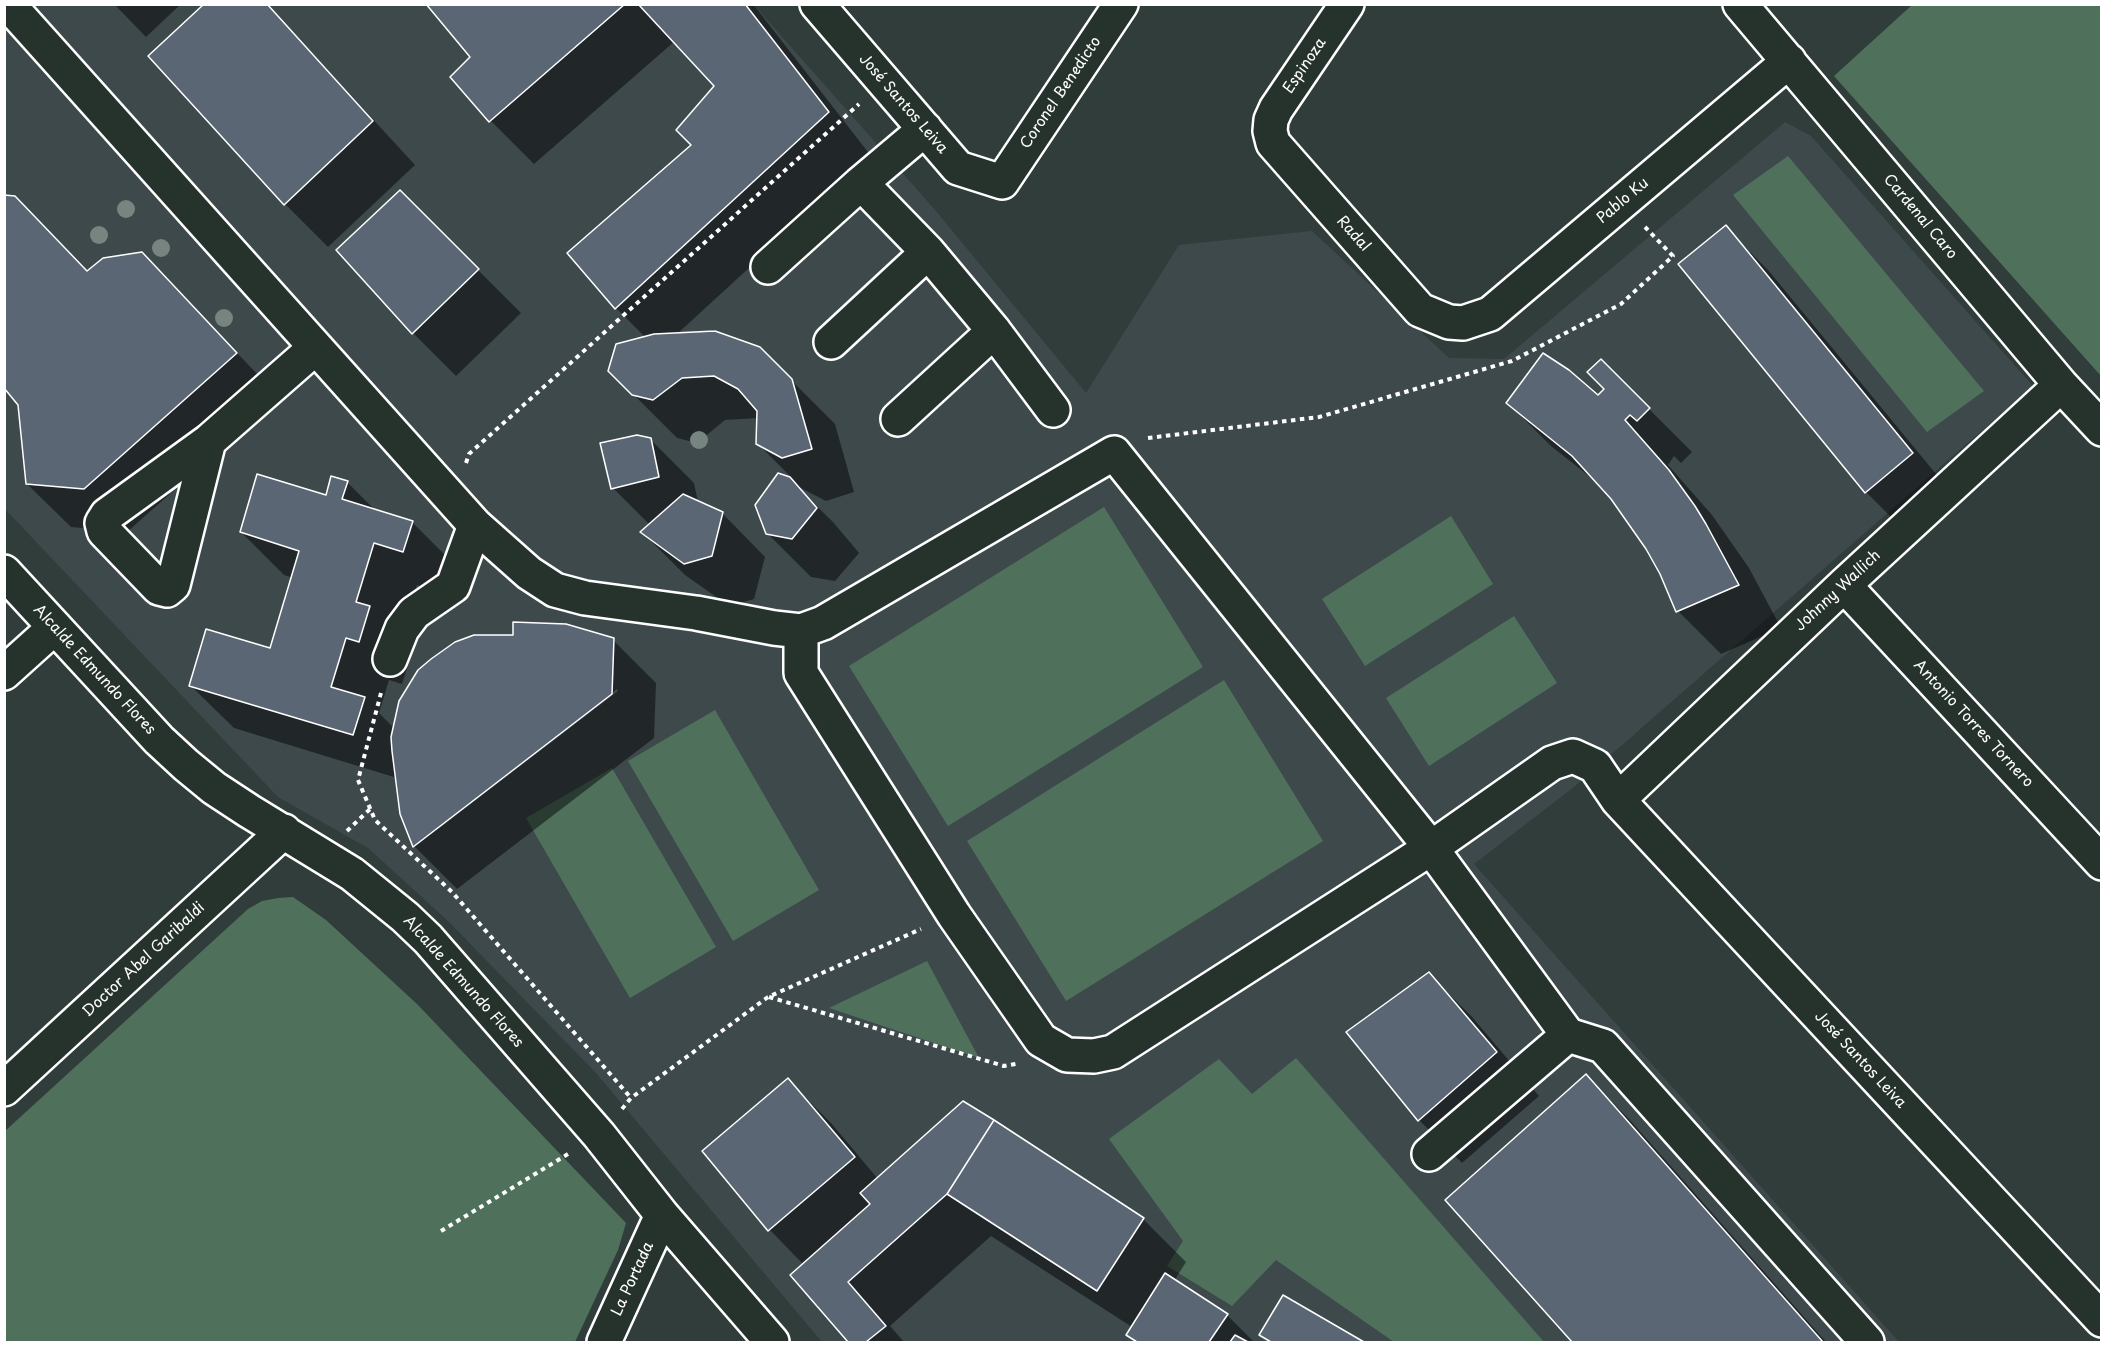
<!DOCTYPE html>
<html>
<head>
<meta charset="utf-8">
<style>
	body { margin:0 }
	#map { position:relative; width:2106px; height:1347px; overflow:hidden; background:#313d3b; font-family:"Playpen Sans",sans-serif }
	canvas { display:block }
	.frame { position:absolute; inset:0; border:6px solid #fff; pointer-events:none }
</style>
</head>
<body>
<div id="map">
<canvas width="2106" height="1347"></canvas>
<div class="frame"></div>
</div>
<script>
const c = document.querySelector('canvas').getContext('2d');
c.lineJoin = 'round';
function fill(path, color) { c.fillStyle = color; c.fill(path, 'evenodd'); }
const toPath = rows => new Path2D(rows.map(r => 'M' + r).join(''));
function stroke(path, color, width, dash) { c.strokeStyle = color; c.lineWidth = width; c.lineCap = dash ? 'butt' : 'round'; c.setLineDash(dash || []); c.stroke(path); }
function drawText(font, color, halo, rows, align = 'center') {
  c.font = font + ' "Playpen Sans",sans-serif'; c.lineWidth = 4.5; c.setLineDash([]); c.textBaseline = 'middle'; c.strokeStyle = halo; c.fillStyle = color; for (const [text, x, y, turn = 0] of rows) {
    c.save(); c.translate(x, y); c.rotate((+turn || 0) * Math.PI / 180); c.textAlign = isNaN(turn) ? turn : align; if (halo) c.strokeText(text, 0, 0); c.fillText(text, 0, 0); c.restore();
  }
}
const built = toPath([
	[5,5,754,5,936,211,1086,393,1179,245,1312,231,1449,358,1504,359,1785,122,1811,136,2033,386,1574,787,1474,864,1899,1342,822,1342,596,1073,448,921,368,848,278,797,5,509]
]);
const green = toPath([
	[1912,5,2101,5,2101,376,1834,76],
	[1788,156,1984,391,1927,432,1733,195],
	[1104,507,1203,667,948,826,849,666],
	[1451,516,1493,584,1365,666,1322,599],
	[1514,616,1557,683,1429,766,1386,698],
	[1224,680,1323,841,1066,1001,967,841],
	[715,710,819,890,733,941,628,761],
	[612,768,716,947,630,998,526,818],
	[293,897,326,920,417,1004,626,1223,618,1250,575,1342,5,1342,5,1131,248,909,262,901,278,898],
	[927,961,979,1058,829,1008],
	[1296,1058,1544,1342,1394,1342,1276,1260,1232,1306,1167,1266,1183,1241,1109,1139,1219,1059,1252,1094]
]);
const shadow = toPath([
	[114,4,181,4,146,37],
	[267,4,415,165,328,247,285,204],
	[428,4,753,4,871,156,677,334,759,348,835,424,854,492,826,501,795,485,833,522,859,553,835,581,811,577,767,533,778,474,795,481,757,443,758,418,725,420,697,443,677,438,633,394,646,338,616,308,693,145,716,86,675,41,534,164,491,121,452,77,472,57],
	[400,192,521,313,456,376,413,333],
	[15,197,88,272,142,253,279,397,127,532,71,527,27,484],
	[1725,227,1768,270,1955,497,1909,535,1866,492],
	[1601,361,1692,452,1681,463,1674,456,1668,465,1712,515,1749,568,1781,628,1721,654,1678,611,1662,573,1647,548,1603,487,1551,446,1508,403,1598,397,1606,389],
	[650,439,694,483,698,502,722,513,765,557,754,599,729,606,685,575,642,532,650,525,613,488],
	[347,482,376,511,412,522,455,565,446,594,417,585,401,639,413,650,402,684,389,680,379,713,394,728,613,640,656,683,654,738,457,889,414,846,397,778,234,728,190,685,271,650,293,578,284,575,241,532,327,496],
	[617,689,618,691,438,829,438,825],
	[1429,974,1472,1017,1539,1096,1462,1163,1419,1120],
	[1586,1076,1629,1119,1826,1342,1574,1342,1448,1200],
	[788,1080,831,1123,878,1179,1143,1219,1186,1262,1174,1281,1227,1315,1254,1342,1135,1342,1127,1335,1132,1327,991,1236,890,1326,904,1342,850,1342,792,1275,804,1265,769,1229],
	[1283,1297,1361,1342,1269,1342,1261,1335]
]);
const building = toPath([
	[204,4,267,4,373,121,284,205,148,56,204,4],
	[426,4,625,4,489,122,450,77,470,57,426,4],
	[638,4,745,4,829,112,615,309,567,253,691,145,676,130,714,86,638,4],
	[400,190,479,269,412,334,336,250,400,190],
	[4,195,15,196,87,271,103,258,142,252,237,353,84,489,26,484,18,405,4,388,4,195],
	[1726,225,1913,453,1865,493,1678,264,1726,225],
	[715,331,760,347,792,379,812,449,782,458,756,444,757,411,738,389,714,376,682,378,653,400,632,395,608,371,616,344,654,334,715,331],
	[1543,353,1569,370,1598,395,1604,389,1587,372,1601,359,1650,408,1637,421,1630,415,1625,420,1669,470,1695,506,1706,524,1739,585,1676,612,1660,574,1646,549,1611,499,1572,456,1506,403,1543,353],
	[637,435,651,438,659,477,611,489,600,443,637,435],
	[778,473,790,477,817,508,792,539,766,534,755,505,778,473],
	[257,474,326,495,331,476,348,481,342,499,413,521,403,552,374,543,356,602,370,606,359,642,346,638,331,687,365,697,353,735,189,686,206,629,270,648,299,551,240,532,257,474],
	[683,494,723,512,712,556,684,564,640,532,683,494],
	[513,622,566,624,614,638,612,694,413,847,400,814,392,751,391,737,399,701,418,670,431,659,455,642,474,635,513,635,513,622],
	[1429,972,1497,1052,1418,1121,1346,1032,1429,972],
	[1586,1074,1823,1342,1572,1342,1445,1200,1586,1074],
	[788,1078,855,1157,768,1231,702,1151,788,1078],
	[963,1101,994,1120,947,1194,848,1282,886,1326,866,1342,848,1342,790,1275,870,1204,860,1193,963,1101],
	[994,1120,1144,1218,1097,1291,947,1194,994,1120],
	[1165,1273,1228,1314,1209,1342,1137,1342,1126,1335,1165,1273],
	[1283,1295,1364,1342,1271,1342,1259,1335,1283,1295],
	[1235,1335,1248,1342,1230,1342,1235,1335]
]);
const path = toPath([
	[1148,438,1319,417,1512,361,1621,304,1673,256,1645,227],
	[466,463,469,454,859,104],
	[381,693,358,780,375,820,452,892,631,1098],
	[347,831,370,809],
	[769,997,1004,1066,1016,1064],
	[622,1109,631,1098,768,997,921,929],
	[441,1231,568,1154]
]);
const minor = toPath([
	[8,4,475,525,529,573,555,590,585,598,696,613,774,628,801,631],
	[817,4,958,168,1002,182,1121,4],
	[1347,4,1276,109,1271,120,1270,131,1273,143,1420,310,1449,322,1463,323,1490,314,1789,61],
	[1740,4,2061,385,2102,429],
	[861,183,928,252,994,331,1053,410],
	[768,267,861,183,925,129],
	[831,342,928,252],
	[898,419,994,331],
	[209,441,173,585,167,590,159,588,104,531,102,523,107,515,209,441,315,348],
	[1114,453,1431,848,1113,1052,1094,1056,1067,1055,1041,1040,954,915,801,673,801,631,823,623,1114,453],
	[4,572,159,740,186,765,214,788,249,811,352,874,405,917,428,939,599,1135,662,1215,772,1342],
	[1844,585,2102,863],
	[390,659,402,629,414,613,453,586,475,525],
	[4,673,55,627],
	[1618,800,1844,585,2061,385],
	[4,1089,284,831],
	[1429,1154,1568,1035],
	[604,1342,662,1215],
	[1867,1342,1603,1046,1568,1035,1431,848,1552,763,1573,756,1595,766,1618,800,2102,1320]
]);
const trees = [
	[126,209],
	[99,235],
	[161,248],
	[224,318],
	[699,440]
];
const streetNames = [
	["Espinoza",1305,66,-56],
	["Coronel Benedicto",1061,93,-56],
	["José Santos Leiva",903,104,49],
	["Pablo Ku",1623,201,-40],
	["Cardenal Caro",1920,217,50],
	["Radal",1353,234,48],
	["Johnny Wallich",1838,591,-43],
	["Alcalde Edmundo Flores",94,670,47],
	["Antonio Torres Tornero",1973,724,47],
	["Doctor Abel Garibaldi",144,960,-43],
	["Alcalde Edmundo Flores",463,982,48],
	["José Santos Leiva",1860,1060,47],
	["La Portada",633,1279,-65]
];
fill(built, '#3e494c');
fill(green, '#4f715c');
fill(shadow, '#0007');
fill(building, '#5b6674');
stroke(building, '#fff', 1.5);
stroke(minor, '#fff', 38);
stroke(path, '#fff', 4, [4.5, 4.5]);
stroke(minor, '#26332d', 33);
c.fillStyle = '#77847f';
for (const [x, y] of trees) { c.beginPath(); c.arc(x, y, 9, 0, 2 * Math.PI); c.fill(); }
drawText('15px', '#fff', '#26332d', streetNames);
</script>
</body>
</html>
